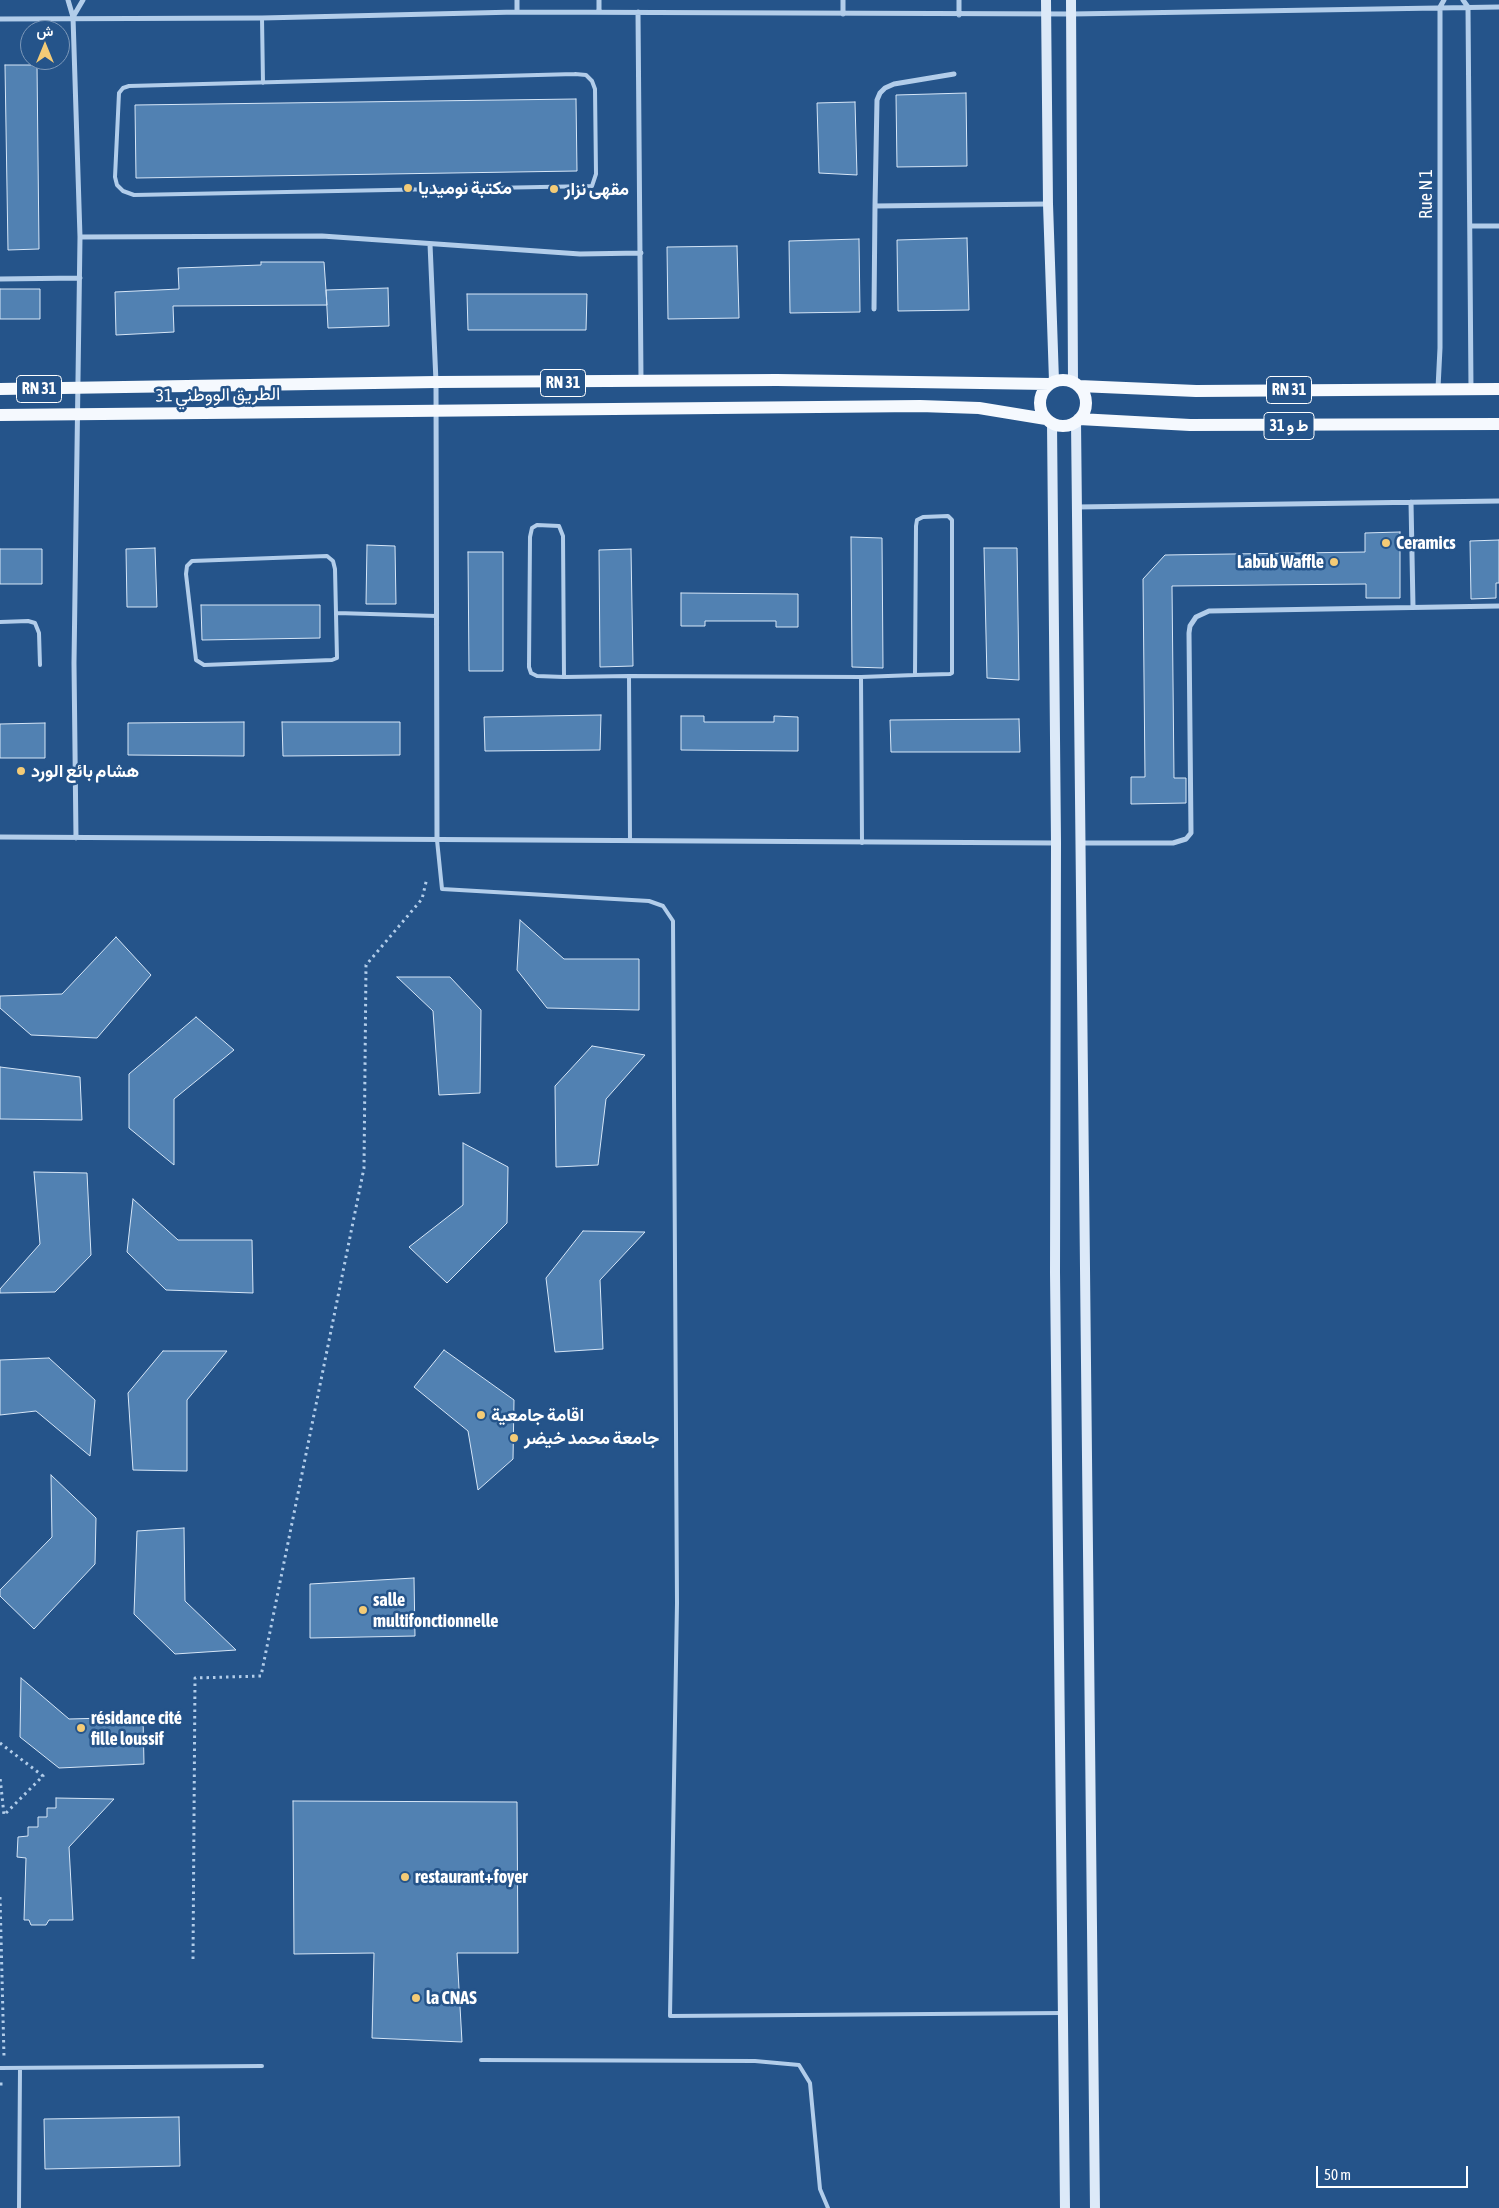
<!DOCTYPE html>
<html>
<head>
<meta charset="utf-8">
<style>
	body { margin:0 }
	#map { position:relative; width:1499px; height:2208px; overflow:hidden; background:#25548a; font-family:"Asap Condensed",Vazirmatn,sans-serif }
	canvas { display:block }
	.north { position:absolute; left:20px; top:20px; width:50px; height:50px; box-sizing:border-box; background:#25548a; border:1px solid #7c98b9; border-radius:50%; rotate:0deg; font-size:14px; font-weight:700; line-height:20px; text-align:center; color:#fff }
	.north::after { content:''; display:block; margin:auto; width:18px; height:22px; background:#f4cb76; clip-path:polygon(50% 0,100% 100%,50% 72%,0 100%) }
	.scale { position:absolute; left:1316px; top:2166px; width:152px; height:22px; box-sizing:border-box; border:2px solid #fff; border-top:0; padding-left:6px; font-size:15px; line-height:18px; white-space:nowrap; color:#fff; -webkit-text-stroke:4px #25548a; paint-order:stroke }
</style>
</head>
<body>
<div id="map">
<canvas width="1499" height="2208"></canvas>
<div class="north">ش</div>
<div class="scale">50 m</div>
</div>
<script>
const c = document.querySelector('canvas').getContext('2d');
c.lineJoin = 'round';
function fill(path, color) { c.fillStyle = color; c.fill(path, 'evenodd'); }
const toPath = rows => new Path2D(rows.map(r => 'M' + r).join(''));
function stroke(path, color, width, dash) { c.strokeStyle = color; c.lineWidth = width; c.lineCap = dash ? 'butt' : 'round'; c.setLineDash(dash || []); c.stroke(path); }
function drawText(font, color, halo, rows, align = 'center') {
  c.font = font + ' "Asap Condensed",Vazirmatn,sans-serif'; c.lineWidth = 5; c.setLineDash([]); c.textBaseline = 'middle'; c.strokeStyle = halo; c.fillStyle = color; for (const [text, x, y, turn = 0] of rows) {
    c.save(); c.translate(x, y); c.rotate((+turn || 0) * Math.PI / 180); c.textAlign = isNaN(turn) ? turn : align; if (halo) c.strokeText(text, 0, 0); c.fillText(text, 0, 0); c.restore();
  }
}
const building = toPath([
	[5,65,37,65,39,249,8,250,5,65],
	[966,93,967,166,897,167,896,95,966,93],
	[576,99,577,171,136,178,135,105,576,99],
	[855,102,857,175,819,173,817,103,855,102],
	[967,238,969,310,898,311,897,240,967,238],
	[859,239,860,312,790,313,789,241,859,239],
	[737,246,739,318,668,319,667,247,737,246],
	[261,262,324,262,327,305,173,306,174,332,116,335,115,292,179,289,178,268,261,265,261,262],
	[388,288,389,326,328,328,326,290,388,288],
	[0,289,40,289,40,319,0,319,0,289],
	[467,294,587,294,586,330,468,330,467,294],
	[1400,532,1400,598,1366,598,1366,584,1172,586,1174,778,1186,778,1186,803,1131,804,1131,777,1145,777,1143,579,1165,555,1365,552,1365,533,1400,532],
	[851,537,882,538,883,668,852,667,851,537],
	[1499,540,1499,583,1496,583,1496,598,1471,599,1470,541,1499,540],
	[367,545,395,546,396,604,366,604,367,545],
	[155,548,157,607,127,607,126,549,155,548],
	[984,548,1017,548,1019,680,987,678,984,548],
	[0,549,42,549,42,584,0,584,0,549],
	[631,549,633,666,600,667,599,550,631,549],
	[468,552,503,552,503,671,469,671,468,552],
	[681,593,798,594,798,627,776,627,776,621,705,621,705,626,681,626,681,593],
	[201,605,320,605,320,638,202,640,201,605],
	[601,715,600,750,485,751,484,717,601,715],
	[681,716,704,716,704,722,774,722,774,716,798,717,798,751,681,750,681,716],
	[1019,719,1020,752,891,752,890,720,1019,719],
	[244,722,244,756,128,755,128,723,244,722],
	[282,722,400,722,400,755,283,756,282,722],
	[45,723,45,758,0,758,0,724,45,723],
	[520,920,564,959,639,959,639,1010,547,1008,517,970,520,920],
	[116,937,151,975,97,1038,31,1035,0,1008,0,996,62,994,116,937],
	[397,977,450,977,481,1010,480,1093,439,1095,433,1011,397,977],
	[196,1017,234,1050,174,1099,174,1165,129,1128,129,1074,196,1017],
	[592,1046,645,1055,606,1099,598,1165,556,1167,555,1086,592,1046],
	[0,1067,80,1077,82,1120,0,1119,0,1067],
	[463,1143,508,1167,507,1223,447,1283,409,1247,463,1205,463,1143],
	[34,1172,87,1173,91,1255,55,1292,0,1293,0,1289,40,1244,34,1172],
	[133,1199,178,1240,252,1240,253,1293,166,1290,127,1252,133,1199],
	[583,1231,645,1232,600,1280,603,1349,555,1352,546,1278,583,1231],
	[444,1350,514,1400,513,1459,478,1490,468,1431,414,1387,444,1350],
	[163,1351,227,1351,187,1400,187,1471,133,1470,128,1393,163,1351],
	[49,1358,95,1400,90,1456,36,1411,0,1415,0,1360,49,1358],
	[51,1475,96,1518,95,1564,34,1629,0,1596,0,1590,52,1537,51,1475],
	[184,1528,185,1601,236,1650,175,1654,134,1614,137,1531,184,1528],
	[414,1578,415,1636,310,1638,310,1584,414,1578],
	[21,1678,69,1719,143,1717,144,1764,59,1768,20,1737,21,1678],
	[56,1798,114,1799,69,1847,73,1920,49,1920,46,1925,31,1925,29,1920,24,1920,26,1858,17,1857,18,1837,28,1836,28,1827,38,1827,38,1817,47,1817,47,1808,56,1808,56,1798],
	[293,1801,517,1802,518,1953,457,1953,462,2042,372,2038,374,1953,294,1954,293,1801],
	[179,2117,180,2166,45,2169,44,2119,179,2117]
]);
const path = toPath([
	[0,1743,43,1776,4,1815,0,1777],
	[0,1897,4,2057],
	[193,1959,195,1678,261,1676,364,1168,366,965,422,899,427,878],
	[0,2084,6,2084]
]);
const lane = toPath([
	[262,18,263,83],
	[575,74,586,75,592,81,595,89,596,174,592,186,134,195,123,191,117,185,115,177,119,93,123,88,129,86,575,74],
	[327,556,333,561,335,569,337,658,332,660,204,665,196,660,186,574,187,566,192,561,327,556],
	[337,613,437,616],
	[0,622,28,621,35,623,39,633,40,665],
	[629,676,630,841],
	[564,677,563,536,559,526,537,525,532,528,530,537,529,667,531,673,537,676,564,677,629,676,861,677],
	[437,840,442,889,649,901,663,906,673,921,677,1603,670,2016,1062,2013],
	[862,843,861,677,915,675,950,674,952,673,952,520,948,516,923,517,917,520,916,526,915,675],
	[481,2060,755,2061,799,2065,810,2083,820,2189,828,2208],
	[0,2068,262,2066],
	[19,2208,20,2068]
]);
const street = toPath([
	[68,0,73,17,80,237,74,663,76,838],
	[517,0,517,12],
	[959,0,959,15],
	[1463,0,1468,7,1471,389],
	[599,12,599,0],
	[638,12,641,379],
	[843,14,843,0],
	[73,17,83,0],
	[0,19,262,18,517,12,1072,14,1499,7],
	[875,206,877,100,880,93,885,88,894,84,954,74],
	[1470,226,1499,226],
	[80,237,322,236,580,254,641,253],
	[430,244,436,382,437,840],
	[0,279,80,278],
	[874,309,875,206,1048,204],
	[1438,388,1440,348,1440,7,1444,0],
	[1411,502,1413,607],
	[1077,507,1499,501],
	[0,837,1056,843],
	[1081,843,1173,843,1186,839,1191,833,1189,633,1190,626,1196,617,1209,611,1499,606]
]);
const secondary = toPath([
	[1046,0,1048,204,1054,381],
	[1071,0,1073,382],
	[1076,421,1095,2208],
	[1052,423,1056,843,1055,1272,1065,2208]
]);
const primary = toPath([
	'1040 403a23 23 0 1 1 46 0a23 23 0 1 1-46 0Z',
	[1079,386,1196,391,1499,389],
	[0,389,436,382,777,380,1049,384],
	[0,415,920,406,979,408,1046,419],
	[1079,419,1190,425,1499,424]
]);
const markers = [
	[408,188,5,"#f4cb76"],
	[554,189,5,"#f4cb76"],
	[1386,543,5,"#f4cb76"],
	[1334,562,5,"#f4cb76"],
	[21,771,5,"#f4cb76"],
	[481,1415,5,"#f4cb76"],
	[514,1438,5,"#f4cb76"],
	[363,1610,5,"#f4cb76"],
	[81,1728,5,"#f4cb76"],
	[405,1877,5,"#f4cb76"],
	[416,1998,5,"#f4cb76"]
];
const shields = [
	[563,383,45],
	[39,389,45],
	[1289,390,45],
	[1289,426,50]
];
const shieldNames = [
	["RN 31",563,383],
	["RN 31",39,389],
	["RN 31",1289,390],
	["ط و 31",1289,426]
];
const poiNames = [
	["مكتبة نوميديا",418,188],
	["مقهى نزار",564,189],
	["Ceramics",1396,543],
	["Labub Waffle",1324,562,"right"],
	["هشام بائع الورد",31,771],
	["اقامة جامعية",491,1415],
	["جامعة محمد خيضر",524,1438],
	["salle",373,1600],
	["multifonctionnelle",373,1621],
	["résidance cité",91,1718],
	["fille loussif",91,1739],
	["restaurant+foyer",415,1877],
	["la CNAS",426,1998]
];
const streetNames = [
	["Rue N 1",1426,194,-90],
	["الطريق الووطني 31",218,395,-1]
];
fill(building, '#5181b2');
stroke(building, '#d6e6f7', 1);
stroke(path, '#b2cdea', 3, [2.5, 4]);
stroke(lane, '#b2cdea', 4);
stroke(street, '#b2cdea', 5);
stroke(secondary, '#dce9f8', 10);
stroke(primary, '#f5f9fe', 12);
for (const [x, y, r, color] of markers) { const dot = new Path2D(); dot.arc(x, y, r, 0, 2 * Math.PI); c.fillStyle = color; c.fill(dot); stroke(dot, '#25548a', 2); }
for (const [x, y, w] of shields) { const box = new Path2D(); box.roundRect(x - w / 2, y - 13.5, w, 27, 4); c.fillStyle = '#25548a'; c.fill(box); stroke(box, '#fff', 1); }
drawText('bold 16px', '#fff', null, shieldNames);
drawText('bold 18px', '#fff', '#25548a', poiNames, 'left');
drawText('18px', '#fff', '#25548a', streetNames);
</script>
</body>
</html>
